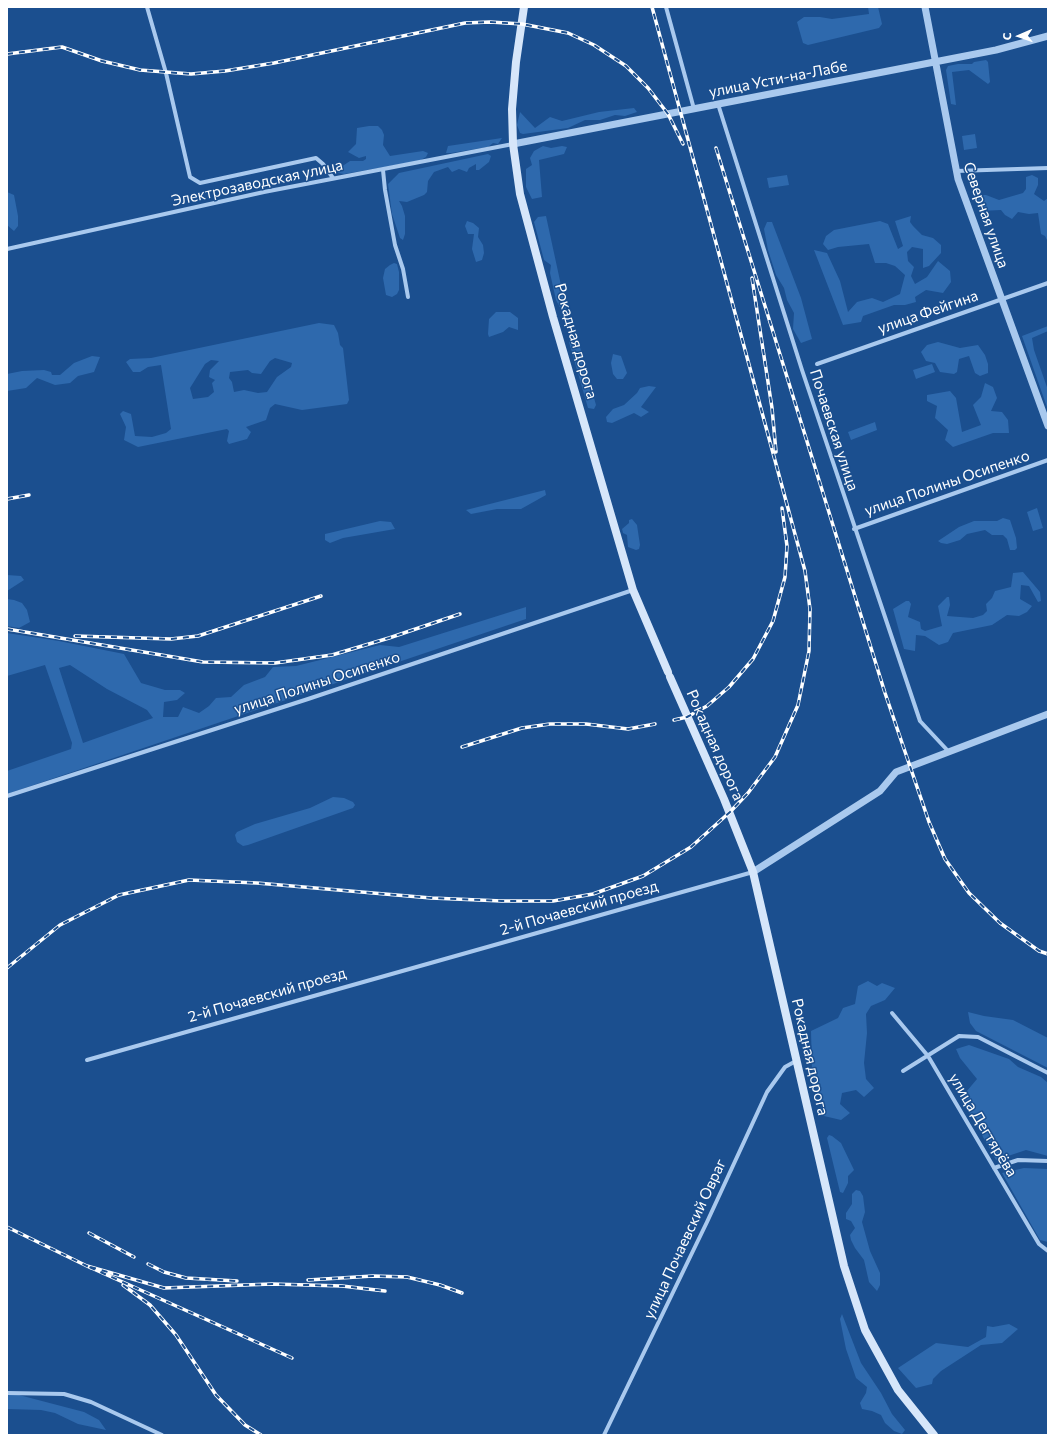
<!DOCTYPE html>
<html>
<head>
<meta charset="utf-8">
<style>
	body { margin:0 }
	#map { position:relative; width:1055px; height:1442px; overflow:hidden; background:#1b4f8f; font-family:Commissioner,sans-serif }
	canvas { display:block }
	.frame { position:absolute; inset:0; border:8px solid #fff; pointer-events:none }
	.north { position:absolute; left:999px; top:16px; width:40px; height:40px; -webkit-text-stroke:3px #1b4f8f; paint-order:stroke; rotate:268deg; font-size:11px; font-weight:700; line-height:16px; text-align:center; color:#fff }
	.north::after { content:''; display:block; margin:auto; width:14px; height:18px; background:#fff; clip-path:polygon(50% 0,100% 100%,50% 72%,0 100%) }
</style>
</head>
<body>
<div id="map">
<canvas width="1055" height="1442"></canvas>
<div class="frame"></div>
<div class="north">С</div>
</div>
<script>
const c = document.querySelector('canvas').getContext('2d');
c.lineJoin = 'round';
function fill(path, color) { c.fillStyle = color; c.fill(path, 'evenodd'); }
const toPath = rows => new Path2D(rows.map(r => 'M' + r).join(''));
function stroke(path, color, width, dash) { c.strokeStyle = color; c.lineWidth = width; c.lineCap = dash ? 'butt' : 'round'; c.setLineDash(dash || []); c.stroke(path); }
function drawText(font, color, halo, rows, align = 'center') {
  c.font = font + ' Commissioner,sans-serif'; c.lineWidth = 3; c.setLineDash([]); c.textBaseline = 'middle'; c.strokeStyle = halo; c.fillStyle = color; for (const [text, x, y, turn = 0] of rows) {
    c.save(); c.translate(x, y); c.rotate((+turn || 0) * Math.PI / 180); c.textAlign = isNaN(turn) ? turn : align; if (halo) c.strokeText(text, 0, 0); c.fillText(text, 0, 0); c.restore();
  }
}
const green = toPath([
	[868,7,878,7,882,24,879,28,808,45,803,43,797,22,804,17,820,17,832,19,869,14],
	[986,60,988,62,990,82,988,84,969,70,952,72,956,105,951,104,946,70,948,66,958,64,972,64,974,62],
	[634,108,637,112,625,116,615,115,600,120,585,120,568,128,523,134,520,133,517,125,520,112,535,128,550,117,562,121,599,112],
	[369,126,378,126,382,130,384,135,383,145,390,156,423,151,428,153,426,157,419,161,344,174,338,173,338,169,350,161,363,161,366,159,366,156,359,158,348,152,356,144,357,128],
	[975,134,977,148,964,150,962,136],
	[502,138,498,144,493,143,488,147,451,153,446,153,448,146],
	[543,146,551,148,562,146,567,147,564,154,539,160,542,197,532,199,526,187,526,169,532,165,530,158,534,151],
	[488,154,491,156,489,162,479,170,476,170,476,164,469,168,467,172,459,169,452,172,448,167,434,172,428,181,427,192,424,195,407,202,399,201,402,206,405,216,405,234,403,240,400,238,392,214,388,184,399,173],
	[787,175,789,185,769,188,767,178],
	[1032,175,1038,178,1038,185,1034,194,1044,201,1048,198,1048,242,1045,236,1041,234,1038,213,1029,214,1018,212,1012,219,1005,215,1001,210,980,211,975,197,976,195,986,195,999,200,1023,193,1026,189,1026,177],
	[7,192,14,195,18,216,18,226,14,231,7,225],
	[546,216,567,313,563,313,556,300,550,273,551,265,544,260,534,222,538,217],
	[911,216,910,222,913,226,922,235,933,238,941,245,941,253,929,266,923,268,923,249,912,247,907,252,908,261,914,267,911,276,915,284,927,277,938,261,950,271,951,282,943,293,926,290,915,297,916,302,905,305,894,305,863,316,861,322,843,325,814,250,827,253,840,281,848,312,857,302,872,298,883,302,900,294,905,275,895,266,886,263,875,263,869,244,838,247,828,250,823,244,826,236,834,230,880,221,888,224,898,249,903,246,895,221],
	[467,221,473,223,479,228,478,237,483,245,484,253,482,260,476,262,472,249,474,234,468,234,465,226],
	[767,222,772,222,801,298,812,339,801,343,793,329,794,313,787,300,784,288,776,275,768,250,764,229],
	[394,263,397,264,399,272,399,290,397,294,392,297,386,295,383,278,385,269,390,265],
	[496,312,510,312,518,318,518,333,518,330,509,327,503,332,489,337,488,334,489,319],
	[319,323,334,325,338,333,340,345,343,348,349,400,347,404,302,410,275,404,270,408,266,420,246,427,251,432,247,439,229,444,227,441,229,431,227,429,138,447,124,440,126,427,120,414,123,411,131,414,135,436,152,437,166,433,171,429,161,365,148,367,140,372,133,372,126,362,130,359,151,358],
	[275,358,292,363,291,367,277,377,267,392,258,393,244,390,234,392,232,382,229,378,230,372,248,370,252,373,261,374,270,361],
	[211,360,219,361,210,370,209,377,215,380,212,383,214,392,208,397,193,399,190,388,205,364],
	[1048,326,1048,331,1032,338,1034,350,1048,390,1048,410,1022,336],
	[575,338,578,340,596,405,594,409,588,408,569,342,571,339],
	[938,342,960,348,978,345,985,355,988,364,988,373,980,376,975,373,969,356,959,359,957,372,954,374,940,372,935,363,926,361,921,352,927,345],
	[613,354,621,356,627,373,623,379,617,379,613,374,611,363],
	[92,356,100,357,94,372,78,376,70,383,55,385,37,378,26,388,7,391,7,374,22,371,44,370,51,372,52,375,60,375,74,363],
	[932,364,935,372,916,379,913,370],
	[985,383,993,387,997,398,991,411,1002,412,1008,420,1009,433,993,433,953,447,945,440,948,430,935,418,937,406,927,401,927,395,950,391,956,398,962,432,981,425,973,405,981,397],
	[649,386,656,387,641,407,649,412,641,417,634,413,612,423,607,422,606,417,613,409,624,405,637,393,640,388],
	[875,422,877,430,851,440,848,432],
	[545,490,546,495,521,509,497,509,471,514,466,510],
	[1037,508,1043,528,1033,531,1027,512],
	[1003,518,1010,520,1016,538,1017,548,1015,550,1010,550,1007,539,1003,535,992,535,985,530,967,534,960,540,947,544,941,543,938,541,959,527,974,521,997,521],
	[632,519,637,525,640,545,639,549,636,550,628,547,627,535,623,533,622,529,629,523,629,520],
	[380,521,391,522,395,529,343,538,330,543,325,540,325,534],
	[1023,572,1040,592,1041,601,1038,602,1029,586,1021,585,1020,599,1032,606,1027,612,1019,616,1007,615,992,625,953,633,948,642,939,645,925,636,916,635,915,651,904,649,893,609,906,601,909,601,911,604,908,617,920,622,921,629,925,631,942,626,938,606,947,597,949,597,950,605,947,616,973,618,983,615,987,611,986,604,992,598,995,591,1011,587,1013,573],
	[7,575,21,576,24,580,7,591],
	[7,599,14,600,22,603,27,610,30,622,19,628,7,626],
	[526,607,526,619,7,794,7,771,71,749,72,743,45,665,7,676,7,633,59,641,124,654,141,683,165,690,180,690,185,693,177,700,164,702,163,717,178,717,183,707,199,713,209,706,216,698,231,697,244,685,265,677,273,667,296,666,380,645,399,647],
	[70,665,107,689,147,710,153,718,83,743,59,668],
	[333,797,344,798,353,802,355,805,353,808,248,845,243,846,237,842,235,835,237,832,255,824,310,808],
	[868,981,877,986,882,983,895,988,885,1000,871,1006,866,1014,867,1033,864,1063,866,1079,874,1088,864,1097,856,1090,842,1093,840,1104,850,1113,841,1120,824,1116,812,1071,811,1031,838,1018,843,1008,855,1004,858,986],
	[968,1012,984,1016,1013,1020,1048,1038,1048,1068,976,1031,970,1023],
	[969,1045,1009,1059,1018,1067,1041,1077,1048,1083,1048,1156,1026,1150,996,1160,961,1098,977,1079,960,1058,956,1049],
	[829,1135,832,1136,841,1143,854,1170,848,1176,848,1183,843,1193,840,1192,827,1138],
	[1024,1168,1048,1169,1048,1242,1040,1240,1002,1173],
	[856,1190,860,1191,863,1196,865,1212,862,1222,870,1251,880,1273,880,1285,877,1291,869,1282,864,1260,855,1248,851,1240,850,1235,855,1228,851,1221,846,1219,846,1213,852,1204,852,1194],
	[842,1314,861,1363,881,1393,892,1414,905,1430,902,1434,894,1431,885,1423,881,1415,872,1411,862,1409,860,1403,866,1393,867,1387,856,1378,846,1349,840,1319],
	[1009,1324,1018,1329,1002,1343,981,1345,941,1371,933,1379,932,1384,916,1388,898,1368,936,1343,968,1347,986,1337,987,1326,993,1327],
	[7,1395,19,1395,84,1412,99,1420,106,1430,78,1424,55,1413,41,1410,7,1409]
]);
const minor = toPath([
	[147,7,166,73,190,177,200,183,316,158,323,164,333,178],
	[666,7,694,109],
	[718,104,802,370,920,721,949,752],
	[383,170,385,190,395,245,403,269,408,297],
	[956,171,1048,168],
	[7,249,264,192,513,144],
	[817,364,1048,283],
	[854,529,1048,460],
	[7,796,308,699,633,590],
	[892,1013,928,1056,1039,1244,1048,1251],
	[87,1060,753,872],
	[903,1071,959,1036,978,1037,1048,1073],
	[994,1168,1018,1160,1048,1161],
	[7,1393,64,1394,91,1402,162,1435],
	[604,1435,707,1222,767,1092,785,1067,796,1061]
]);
const tertiary = toPath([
	[925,7,958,179,1048,426],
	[513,144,996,50,1048,36],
	[753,872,880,791,896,772,1048,714]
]);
const secondary = toPath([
	[524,7,516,62,512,109,513,144,520,194,553,317,633,590,668,672],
	[670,677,724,799,753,872,844,1266,865,1330,898,1390,934,1435]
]);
const rail = toPath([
	[7,54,62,47,102,61,140,70,191,74,225,71,274,63,465,23,490,22,522,24,568,33,594,45,626,66,648,88,668,114,683,144],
	[716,148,885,693,929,822,945,859,969,893,1000,923,1039,951,1048,954],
	[752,278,772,408,776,452],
	[7,499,29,495],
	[7,629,203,662,275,663,332,655,389,638,460,614],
	[75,636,171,639,198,636,321,596],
	[674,720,687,717,707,706,729,687,753,659,773,621,785,577,787,546,782,508],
	[462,747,522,728,550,724,586,724,628,729,655,724],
	[7,968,60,925,119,895,189,880,257,883,431,898,502,901,553,901,593,894,643,876,691,847,730,812,748,793,775,757,798,705,809,651,810,609,805,571,652,7],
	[7,1227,91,1268],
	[89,1233,134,1257],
	[148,1264,164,1272,186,1278,237,1281],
	[308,1280,373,1276,407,1277,440,1285,462,1293],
	[123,1285,150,1305,176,1335,216,1395,245,1425,261,1435],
	[292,1358,87,1266,164,1288,272,1284,342,1286,385,1291]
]);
const streetNames = [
	["улица Усти-на-Лабе",778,79,-11],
	["Электрозаводская улица",257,183,-12],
	["Северная улица",986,215,71],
	["улица Фейгина",928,312,-19],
	["Рокадная дорога",576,341,74],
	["Почаевская улица",834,430,72],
	["улица Полины Осипенко",947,483,-19],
	["улица Полины Осипенко",317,683,-18],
	["Рокадная дорога",715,745,66],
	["2-й Почаевский проезд",579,908,-16],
	["2-й Почаевский проезд",267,995,-16],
	["Рокадная дорога",810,1057,77],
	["улица Дегтярёва",983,1125,59],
	["улица Почаевский Овраг",685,1239,-65]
];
fill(green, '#2e69ad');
stroke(minor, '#a9c9ee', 4);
stroke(tertiary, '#a9c9ee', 7);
stroke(secondary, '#d6e6fa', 8);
stroke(rail, '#fff', 3.5);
stroke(rail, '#1b4f8f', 2, [6]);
drawText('15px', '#fff', '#1b4f8f', streetNames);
</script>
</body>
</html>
